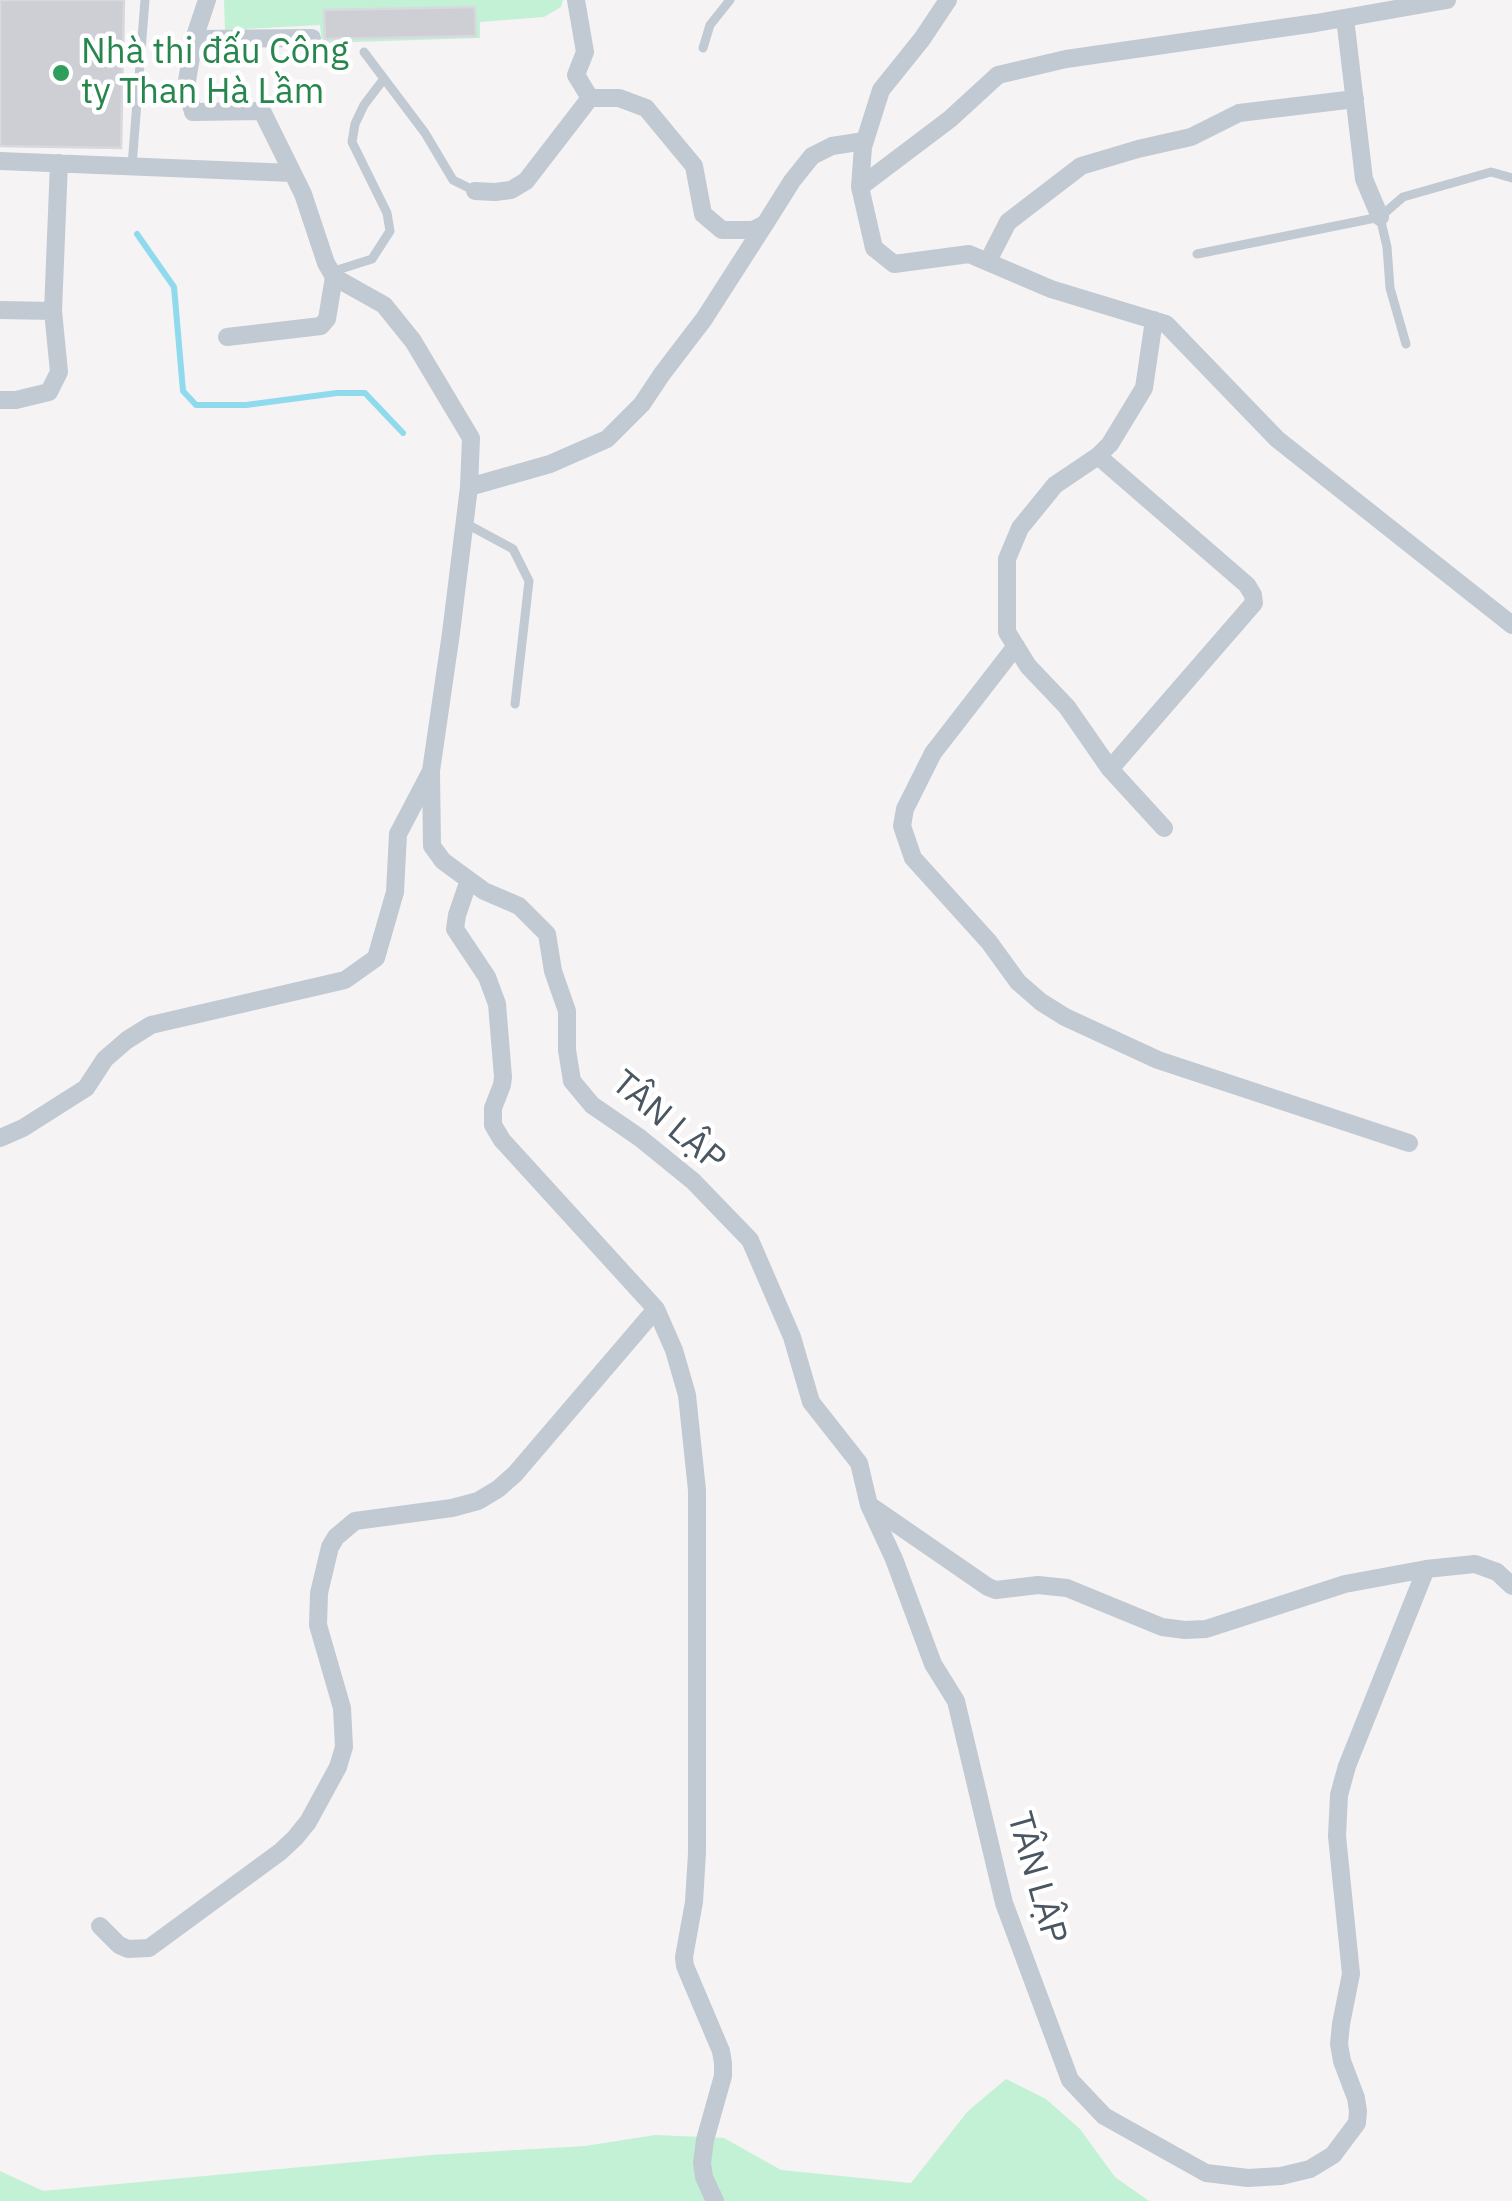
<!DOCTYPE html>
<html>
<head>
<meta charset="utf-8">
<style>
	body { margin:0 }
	canvas { display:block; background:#f5f3f3 }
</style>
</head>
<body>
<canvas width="1512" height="2201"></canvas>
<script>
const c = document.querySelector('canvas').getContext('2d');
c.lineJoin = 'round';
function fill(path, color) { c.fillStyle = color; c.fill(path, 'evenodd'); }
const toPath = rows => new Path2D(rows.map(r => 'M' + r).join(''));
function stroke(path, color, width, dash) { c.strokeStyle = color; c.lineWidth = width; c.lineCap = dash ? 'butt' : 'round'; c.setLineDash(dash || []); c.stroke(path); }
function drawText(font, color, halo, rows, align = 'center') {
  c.font = font + ' "IBM Plex Sans",sans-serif'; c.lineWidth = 9; c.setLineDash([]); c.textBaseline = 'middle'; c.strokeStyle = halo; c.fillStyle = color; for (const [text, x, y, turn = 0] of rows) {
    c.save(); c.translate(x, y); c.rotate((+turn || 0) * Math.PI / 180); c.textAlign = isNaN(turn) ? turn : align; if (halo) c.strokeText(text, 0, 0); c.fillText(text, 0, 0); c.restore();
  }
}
const green = toPath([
	[224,0,563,0,561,7,544,17,480,22,480,38,322,43,320,25,225,30],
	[1006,2079,1046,2099,1080,2129,1115,2177,1149,2201,0,2201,0,2171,43,2191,431,2155,585,2146,655,2135,724,2138,781,2170,911,2183,968,2111]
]);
const stream = toPath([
	[137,234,174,287,183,391,196,405,246,405,337,393,365,393,403,433]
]);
const building = toPath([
	[0,0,124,0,121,148,0,146,0,0],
	[475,7,476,36,325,39,324,10,475,7]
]);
const lane = toPath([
	[703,48,710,25,730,0],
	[364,52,425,133,453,180,475,191],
	[132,166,145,0],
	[1380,217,1387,247,1390,288,1406,344],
	[1197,254,1380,217,1403,197,1491,172,1512,178],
	[331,272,372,259,390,231,387,213,352,142,355,124,364,105,383,80],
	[465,523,513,549,529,581,515,704]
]);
const street = toPath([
	[207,0,194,39,186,87,193,112,262,111,303,194,326,263,334,277,384,305,413,341,471,438,469,487,451,633,431,771,432,846,443,861,484,891,519,906,547,934,553,971,567,1011,567,1050,572,1081,592,1105,640,1138,693,1181,750,1240,792,1337,811,1402,859,1463,869,1505,894,1559,933,1664,956,1701,1004,1903,1070,2080,1104,2116,1206,2173,1248,2178,1281,2176,1310,2169,1333,2155,1357,2123,1358,2111,1356,2098,1342,2061,1339,2044,1341,2024,1351,1974,1337,1836,1339,1795,1347,1766,1426,1569],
	[576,0,585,52,576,75,590,98,619,98,646,108,694,166,703,214,722,230,753,230,765,224,792,181,812,156,832,146,864,141],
	[948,0,922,39,881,90,863,147,860,187,874,248,894,264,969,254,1051,289,1166,324,1277,439,1512,625],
	[1345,18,1364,179,1380,217],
	[194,39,312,38],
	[0,161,292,173],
	[860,187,950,119,998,75,1066,59,1316,23,1447,0],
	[475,191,495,192,511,190,526,181,590,98],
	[988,261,1008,222,1081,166,1138,149,1191,137,1239,113,1355,99],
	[0,310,53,311],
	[1154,320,1144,388,1110,444,1098,456,1055,485,1020,528,1007,559,1007,632,1028,666,1067,707,1110,769,1164,828],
	[227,337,321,326,327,319,334,277],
	[0,400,16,400,49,392,59,372,53,311,59,163],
	[1098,456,1247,585,1253,595,1254,603,1110,769],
	[469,487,550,464,607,439,642,404,662,374,704,319,765,224],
	[1016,646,933,753,905,809,902,826,913,858,989,942,1018,982,1041,1002,1065,1017,1158,1060,1409,1143],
	[469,880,457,915,455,929,487,977,497,1004,503,1077,502,1085,493,1108,493,1125,502,1140,656,1309,674,1350,687,1395,697,1490,697,1853,694,1902,684,1957,685,1966,721,2051,723,2063,723,2076,705,2140,702,2163,704,2177,715,2201],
	[0,1138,23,1128,86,1088,105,1059,127,1040,151,1025,345,980,376,958,395,892,398,834,430,773],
	[872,1507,988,1587,996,1590,1038,1585,1067,1588,1162,1627,1185,1630,1206,1629,1345,1584,1426,1569,1475,1564,1497,1572,1512,1586],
	[100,1926,119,1945,128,1949,149,1948,280,1852,295,1838,308,1822,338,1767,344,1747,342,1708,318,1625,319,1593,330,1547,336,1537,355,1521,452,1508,478,1501,498,1489,515,1474,656,1309]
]);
const markers = [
	[61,73,10,"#2e9e5b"]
];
const leisureNames = [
	["Nhà thi đấu Công",81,53],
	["ty Than Hà Lầm",81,93]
];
const streetNames = [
	["TÂN LẬP",668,1122,40],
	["TÂN LẬP",1036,1878,74]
];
fill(green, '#c3f1d5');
stroke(stream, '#90daee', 6);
fill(building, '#cdcfd5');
stroke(building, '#d7d9de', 2.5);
stroke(lane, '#c1cad2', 9);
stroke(street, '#c1cad2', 18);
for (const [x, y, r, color] of markers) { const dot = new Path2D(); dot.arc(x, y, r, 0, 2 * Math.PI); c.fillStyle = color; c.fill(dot); stroke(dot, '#fff', 4); }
drawText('35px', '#27864d', '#fff', leisureNames, 'left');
drawText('35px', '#4a5661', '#fff', streetNames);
</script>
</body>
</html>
